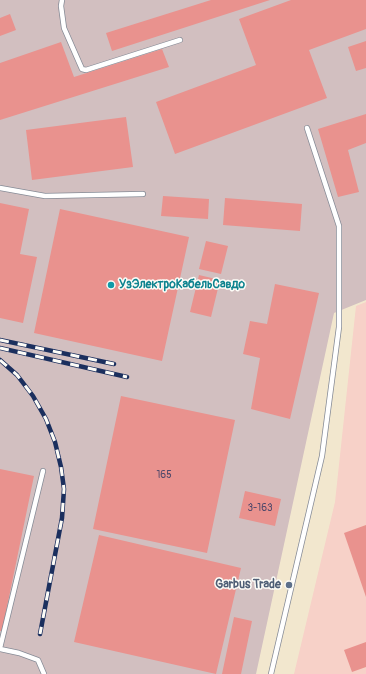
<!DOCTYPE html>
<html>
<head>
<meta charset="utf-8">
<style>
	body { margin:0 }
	canvas { display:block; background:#f2e7ce }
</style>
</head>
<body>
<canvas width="366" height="674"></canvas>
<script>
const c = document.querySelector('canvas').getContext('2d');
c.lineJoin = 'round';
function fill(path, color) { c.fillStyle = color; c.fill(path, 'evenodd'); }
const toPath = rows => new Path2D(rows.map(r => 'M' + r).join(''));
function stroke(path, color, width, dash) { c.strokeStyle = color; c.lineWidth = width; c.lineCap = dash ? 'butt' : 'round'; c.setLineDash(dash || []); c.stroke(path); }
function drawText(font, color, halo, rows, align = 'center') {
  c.font = font + ' Pangolin,sans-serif'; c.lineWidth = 3; c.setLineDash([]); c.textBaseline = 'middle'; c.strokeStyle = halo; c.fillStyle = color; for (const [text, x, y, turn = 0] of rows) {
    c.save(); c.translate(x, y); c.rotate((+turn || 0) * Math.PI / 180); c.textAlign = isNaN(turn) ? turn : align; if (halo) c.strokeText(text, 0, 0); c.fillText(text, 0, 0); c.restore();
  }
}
const built = toPath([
	[366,302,366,674,294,674,335,502,356,306]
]);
const industrial = toPath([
	[0,0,366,0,366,300,334,313,256,674,0,674]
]);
const building = toPath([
	[211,0,270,0,112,51,106,33],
	[291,0,366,0,366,29,309,50,327,98,175,154,156,102,256,65,239,19],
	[10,14,16,30,0,36,0,18],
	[366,41,366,68,356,71,348,47],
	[61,42,74,77,162,49,169,67,0,120,0,63],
	[366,114,366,143,348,150,359,192,338,197,318,129],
	[126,117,133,167,32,180,26,130],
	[163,196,209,199,208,219,161,216],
	[225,198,302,204,300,231,223,225],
	[0,203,29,209,20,254,37,257,23,323,0,318],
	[60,209,189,237,162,361,34,333],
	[206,241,228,246,221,274,199,269],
	[199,275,220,280,211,317,190,312],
	[275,284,319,293,290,419,251,409,260,358,243,354,250,321,267,324],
	[121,396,235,420,207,553,93,529],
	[0,469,34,476,2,631,0,631],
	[245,491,281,499,275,526,239,518],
	[366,525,366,597,344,533],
	[99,535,241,568,216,674,74,642],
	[234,617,252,621,241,674,222,674],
	[366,642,366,667,352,672,344,650]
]);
const lane = toPath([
	[62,0,61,6,64,28,82,69,86,70,180,40],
	[0,188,45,196,143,194],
	[0,648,43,471],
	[0,649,19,653,38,660,44,674],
	[271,674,322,456,339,327,339,226,307,128]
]);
const rail = toPath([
	[0,340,114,364],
	[0,348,127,377],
	[0,360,17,375,33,396,46,419,55,442,61,467,64,489,62,518,40,634]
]);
const markers = [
	[111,285,4,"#0f9aa8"],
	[289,585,4,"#5c6f8a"]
];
const numberNames = [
	["165",164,475],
	["3-163",260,508]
];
const cultureNames = [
	["УзЭлектроКабельСавдо",119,285]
];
const serviceNames = [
	["Garbus Trade",281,585]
];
fill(built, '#f7d1c8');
fill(industrial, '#d2bfc0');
fill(building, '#e9928e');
stroke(lane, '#868b96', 6);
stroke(lane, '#fff', 4.5);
stroke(rail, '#1b2f5e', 4.5);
stroke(rail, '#fdfcf7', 3, [9]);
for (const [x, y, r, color] of markers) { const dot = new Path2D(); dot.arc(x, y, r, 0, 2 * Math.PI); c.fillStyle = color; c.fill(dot); stroke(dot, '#fdfcf7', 1.5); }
drawText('10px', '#4e486a', null, numberNames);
drawText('bold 12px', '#0d838f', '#fdfcf7', cultureNames, 'left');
drawText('bold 12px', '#4e5e75', '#fdfcf7', serviceNames, 'right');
</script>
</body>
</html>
